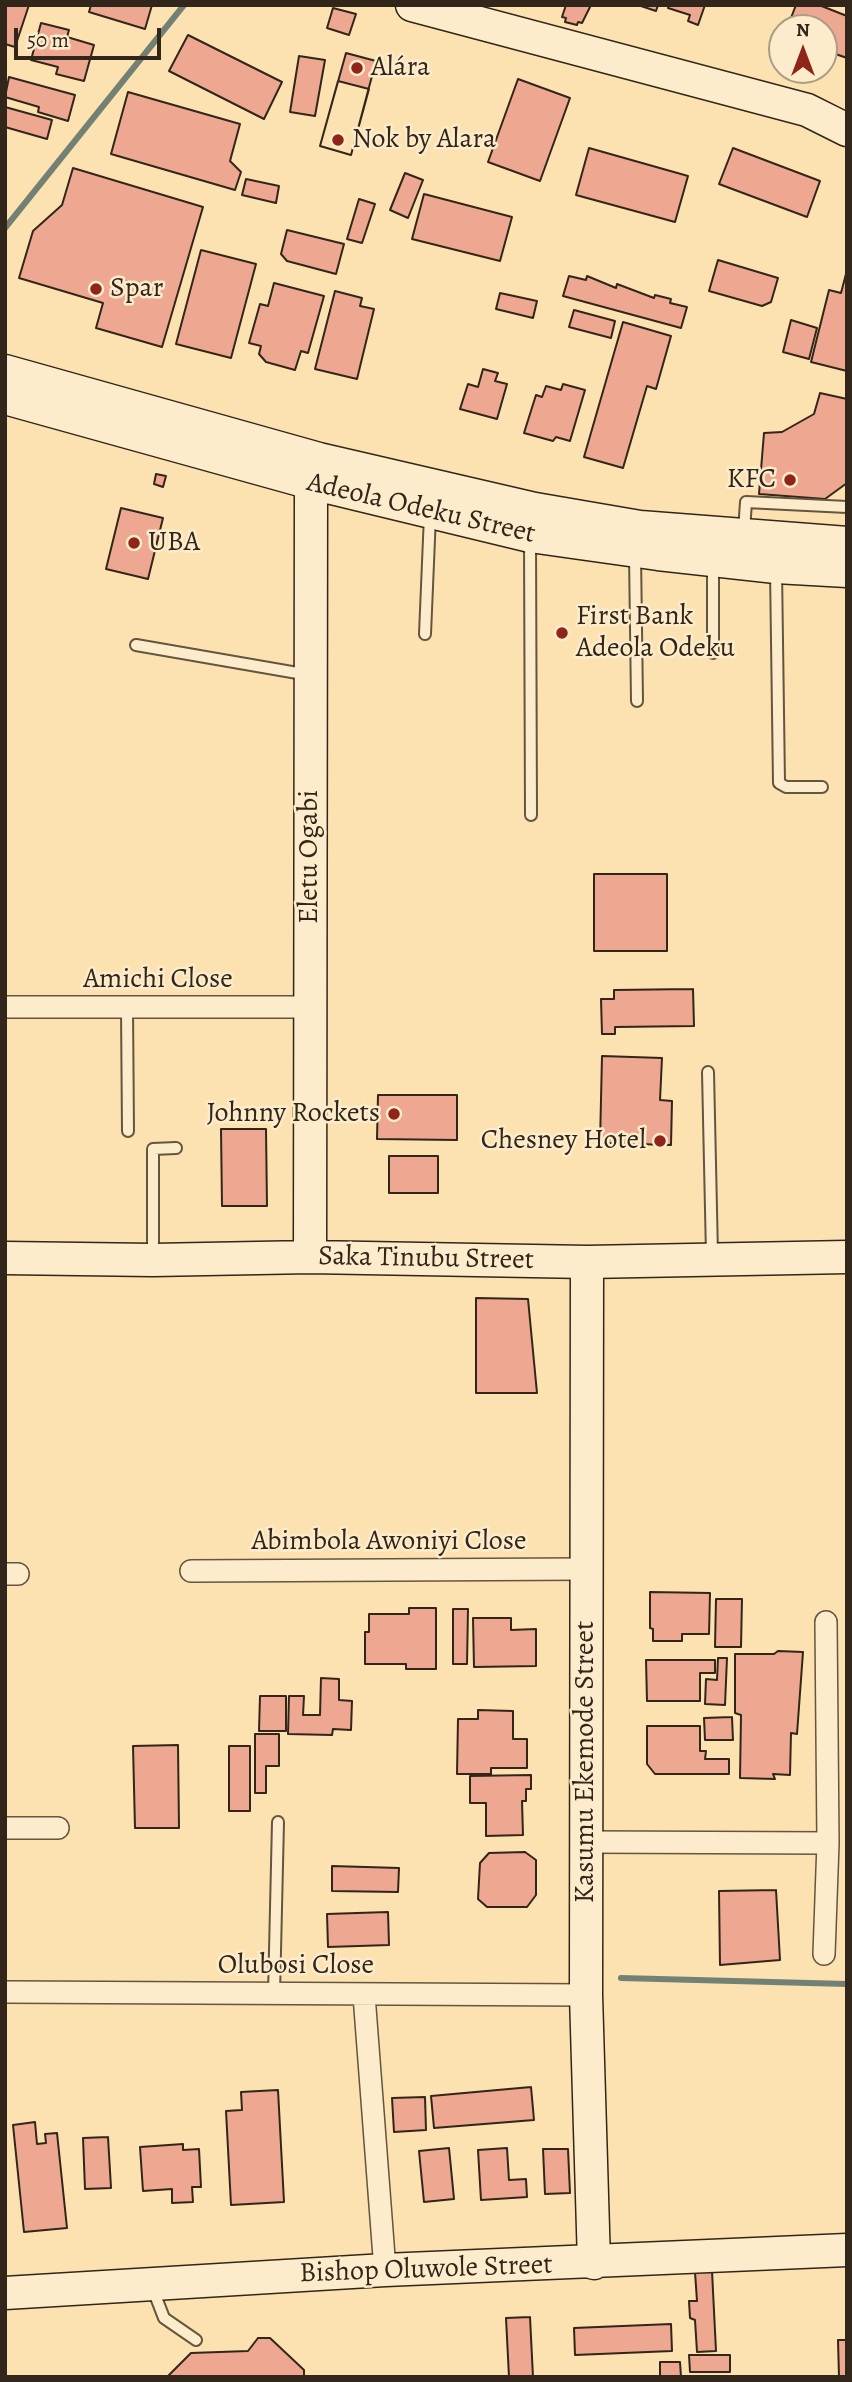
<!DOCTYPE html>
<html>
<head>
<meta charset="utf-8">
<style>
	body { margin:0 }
	#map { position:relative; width:852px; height:2382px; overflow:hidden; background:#fce1b1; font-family:Alegreya,serif }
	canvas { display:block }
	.frame { position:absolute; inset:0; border:7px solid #312619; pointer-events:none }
	.north { position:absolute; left:768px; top:14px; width:70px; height:70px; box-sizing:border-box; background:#fdeccc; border:2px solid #ab9d84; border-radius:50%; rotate:0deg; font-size:19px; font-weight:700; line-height:28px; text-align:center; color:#312619 }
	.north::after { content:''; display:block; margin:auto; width:24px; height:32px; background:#8f2418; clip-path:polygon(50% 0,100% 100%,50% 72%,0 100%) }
	.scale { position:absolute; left:14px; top:28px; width:147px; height:32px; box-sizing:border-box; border:4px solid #312619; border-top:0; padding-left:9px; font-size:21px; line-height:24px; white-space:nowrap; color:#312619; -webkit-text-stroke:5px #fdeccc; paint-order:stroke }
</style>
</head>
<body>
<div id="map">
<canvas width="852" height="2382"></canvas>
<div class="frame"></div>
<div class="north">N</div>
<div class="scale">50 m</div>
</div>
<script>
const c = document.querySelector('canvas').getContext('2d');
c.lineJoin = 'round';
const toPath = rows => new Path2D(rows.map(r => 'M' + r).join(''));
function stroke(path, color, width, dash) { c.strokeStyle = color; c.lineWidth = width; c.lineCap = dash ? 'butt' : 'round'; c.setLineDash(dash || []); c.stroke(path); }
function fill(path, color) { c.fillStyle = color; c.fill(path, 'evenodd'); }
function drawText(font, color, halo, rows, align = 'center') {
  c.font = font + ' Alegreya,serif'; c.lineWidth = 5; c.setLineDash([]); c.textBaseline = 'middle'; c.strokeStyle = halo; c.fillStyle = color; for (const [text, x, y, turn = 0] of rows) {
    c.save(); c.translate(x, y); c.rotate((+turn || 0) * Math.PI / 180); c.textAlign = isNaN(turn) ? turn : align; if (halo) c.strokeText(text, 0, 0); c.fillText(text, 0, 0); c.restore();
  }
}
const stream = toPath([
	[5,228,184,5],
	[621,1978,847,1984]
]);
const building = toPath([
	[5,5,29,5,15,47,5,44,5,5],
	[91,5,152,5,145,29,89,12,91,5],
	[566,5,591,5,582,23,578,22,577,25,565,22,566,18,562,17,566,5],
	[638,5,658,5,656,11,638,5],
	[669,5,705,5,698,25,688,21,690,15,668,8,669,5],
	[796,5,819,5,847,16,847,58,824,50,824,28,787,28,796,5],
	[333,8,356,14,349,35,327,28,333,8],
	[41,23,69,30,67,37,94,45,84,81,56,74,58,67,31,60,41,23],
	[188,35,282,82,264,119,169,71,188,35],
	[346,53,376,61,351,155,320,146,346,53],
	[299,56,325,60,315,116,290,112,299,56],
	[9,77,75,95,68,121,38,112,39,107,5,97,9,77],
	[518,79,570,98,540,181,488,162,518,79],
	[338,81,369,89,351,155,320,146,338,81],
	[128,92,240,124,230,161,241,172,235,190,111,154,128,92],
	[5,107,52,120,47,139,5,127,5,107],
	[589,148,688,176,675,222,576,195,589,148],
	[733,148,820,181,807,217,719,184,733,148],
	[73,168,203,207,162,347,96,328,103,303,19,278,33,231,62,205,73,168],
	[405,173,423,180,408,218,390,210,405,173],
	[246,179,279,186,276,203,242,195,246,179],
	[424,194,512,217,500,261,412,239,424,194],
	[359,199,375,204,362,243,347,239,359,199],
	[287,230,344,244,336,274,287,261,281,254,287,230],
	[201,250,256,264,231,358,176,344,201,250],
	[718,260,778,278,771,302,762,306,709,291,718,260],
	[847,270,847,371,811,362,829,290,841,293,847,270],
	[569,276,586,280,587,276,616,288,617,284,654,298,655,295,671,299,670,303,687,307,681,328,563,296,569,276],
	[274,283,324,296,308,353,301,351,295,370,266,362,259,354,261,346,249,343,260,304,268,306,274,283],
	[335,291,362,298,360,306,374,309,357,379,315,369,335,291],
	[500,293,537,301,533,318,496,309,500,293],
	[574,310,615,321,611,338,569,327,574,310],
	[791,320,817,328,809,359,783,352,791,320],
	[623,322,671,336,656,389,647,386,623,468,584,457,623,322],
	[483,369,498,373,495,381,507,384,497,419,460,409,468,384,478,387,483,369],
	[563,384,585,390,570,441,556,437,553,441,524,433,536,395,542,397,546,386,561,390,563,384],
	[820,393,847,399,847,483,825,499,759,494,764,433,782,432,814,414,820,393],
	[156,474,166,476,163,487,154,484,156,474],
	[121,508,163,518,148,579,106,569,121,508],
	[594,874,667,874,667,951,594,951,594,874],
	[693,989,694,1026,615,1027,615,1034,602,1034,601,999,614,999,614,990,693,989],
	[602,1056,662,1058,660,1100,672,1101,671,1145,600,1143,602,1056],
	[378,1095,457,1095,457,1140,377,1139,378,1095],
	[221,1129,266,1129,267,1206,222,1206,221,1129],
	[389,1156,438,1156,438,1193,389,1193,389,1156],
	[476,1298,528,1299,537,1393,476,1393,476,1298],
	[650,1592,710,1593,709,1634,682,1634,682,1641,653,1641,653,1629,650,1628,650,1592],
	[716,1599,742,1599,741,1647,715,1647,716,1599],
	[409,1608,436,1608,436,1669,406,1669,406,1664,365,1664,365,1632,369,1632,369,1614,409,1614,409,1608],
	[453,1609,468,1609,467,1664,453,1664,453,1609],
	[473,1618,511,1618,511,1630,536,1629,536,1666,474,1667,473,1618],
	[778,1651,803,1652,797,1734,791,1733,790,1775,773,1774,775,1779,740,1778,741,1715,735,1713,735,1654,774,1654,778,1651],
	[718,1658,727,1658,725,1705,705,1704,706,1679,717,1680,718,1658],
	[646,1660,715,1660,715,1673,700,1673,700,1701,647,1701,646,1660],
	[321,1678,339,1679,339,1700,352,1701,351,1730,333,1729,332,1735,288,1734,289,1696,304,1696,303,1715,320,1715,321,1678],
	[260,1696,286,1696,286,1731,259,1731,260,1696],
	[478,1710,513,1711,513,1739,527,1739,527,1768,491,1768,491,1774,457,1774,458,1719,478,1719,478,1710],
	[732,1717,733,1740,705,1740,704,1718,732,1717],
	[647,1726,700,1726,700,1751,706,1751,705,1759,729,1759,729,1774,655,1774,647,1764,647,1726],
	[255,1734,279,1734,279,1766,266,1766,266,1793,255,1793,255,1734],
	[178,1745,179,1828,135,1828,133,1746,178,1745],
	[229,1746,250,1746,250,1811,229,1811,229,1746],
	[531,1775,531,1789,526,1789,526,1801,522,1801,523,1835,486,1836,486,1803,470,1803,470,1776,531,1775],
	[525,1852,536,1860,536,1895,527,1907,487,1907,478,1899,480,1863,489,1853,525,1852],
	[332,1866,399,1868,398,1892,332,1891,332,1866],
	[776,1890,780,1960,720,1965,719,1891,776,1890],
	[388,1912,389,1945,328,1947,327,1914,388,1912],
	[531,2087,534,2120,434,2128,431,2096,531,2087],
	[278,2090,284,2202,231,2205,226,2111,242,2110,241,2092,278,2090],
	[425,2097,426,2130,394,2132,392,2098,425,2097],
	[35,2122,37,2144,46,2143,45,2134,57,2133,67,2228,24,2232,13,2125,35,2122],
	[108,2137,111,2188,85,2189,83,2138,108,2137],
	[183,2144,183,2150,199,2149,201,2187,192,2187,193,2202,172,2203,172,2189,143,2191,140,2147,183,2144],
	[449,2148,454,2199,424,2202,419,2151,449,2148],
	[507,2148,509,2180,526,2179,527,2197,481,2200,478,2150,507,2148],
	[543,2149,568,2149,570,2193,545,2194,543,2149],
	[712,2271,716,2351,697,2352,695,2320,690,2318,689,2301,697,2301,695,2272,712,2271],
	[530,2317,533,2377,509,2377,506,2318,530,2317],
	[671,2324,672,2351,575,2355,574,2328,671,2324],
	[258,2338,270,2338,304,2370,304,2377,167,2377,191,2353,248,2351,258,2338],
	[838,2340,847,2340,847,2377,839,2377,838,2340],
	[689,2355,730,2355,730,2372,690,2372,689,2355],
	[660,2362,680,2362,681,2377,660,2377,660,2362]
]);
const lane = toPath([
	[744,531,746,502,847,507],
	[530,539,531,815],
	[635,554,637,701],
	[713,562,713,653],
	[776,570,779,783,786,787,822,787],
	[425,634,430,515],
	[136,645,309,675],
	[127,1008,128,1131],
	[708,1072,712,1255],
	[153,1258,153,1149,176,1148],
	[274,1994,278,1822],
	[152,2287,164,2318,196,2340]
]);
const street = toPath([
	[5,1007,310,1007],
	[191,1571,587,1569],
	[5,1574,18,1574],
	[5,1828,58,1828],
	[586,1842,828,1843],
	[824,1954,828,1843,826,1622],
	[5,1992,586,1995],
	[364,1995,385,2270]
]);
const secondary = toPath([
	[412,5,807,110,847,130],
	[5,371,319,459,535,509,640,527,847,543],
	[5,398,311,483,530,536,658,554,776,567,847,571],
	[310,1257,311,483,317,464],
	[5,1258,153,1260,310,1257,587,1262,847,1257],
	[587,1262,586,1995,594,2263],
	[5,2293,385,2270,847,2250]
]);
const markers = [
	[357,68,7,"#8f2418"],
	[338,140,7,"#8f2418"],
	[96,289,7,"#8f2418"],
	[790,480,7,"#8f2418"],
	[134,543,7,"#8f2418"],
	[562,633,7,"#8f2418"],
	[394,1114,7,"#8f2418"],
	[660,1141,7,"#8f2418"]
];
const poiNames = [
	["Alára",371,68],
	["Nok by Alara",352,140],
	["Spar",110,289],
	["KFC",776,480,"right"],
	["UBA",148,543],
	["First Bank",576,617],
	["Adeola Odeku",576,649],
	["Johnny Rockets",380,1114,"right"],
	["Chesney Hotel",646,1141,"right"]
];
const streetNames = [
	["Adeola Odeku Street",421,509,13],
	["Eletu Ogabi",310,857,-90],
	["Amichi Close",158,980],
	["Saka Tinubu Street",426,1259,1],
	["Abimbola Awoniyi Close",389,1542],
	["Kasumu Ekemode Street",586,1762,-90],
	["Olubosi Close",296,1966],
	["Bishop Oluwole Street",426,2270,-2]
];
stroke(stream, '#738174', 6);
fill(building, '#eea892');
stroke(building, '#312619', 2);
stroke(lane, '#64553f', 14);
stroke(street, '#64553f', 24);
stroke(secondary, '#312619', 35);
stroke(lane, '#fdeccc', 10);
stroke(street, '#fdeccc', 21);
stroke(secondary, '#fdeccc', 32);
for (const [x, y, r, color] of markers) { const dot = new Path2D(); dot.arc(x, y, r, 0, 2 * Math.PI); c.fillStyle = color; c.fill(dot); stroke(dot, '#fdeccc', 2.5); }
drawText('28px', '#312619', '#fdeccc', poiNames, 'left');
drawText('28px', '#312619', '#fdeccc', streetNames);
</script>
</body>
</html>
